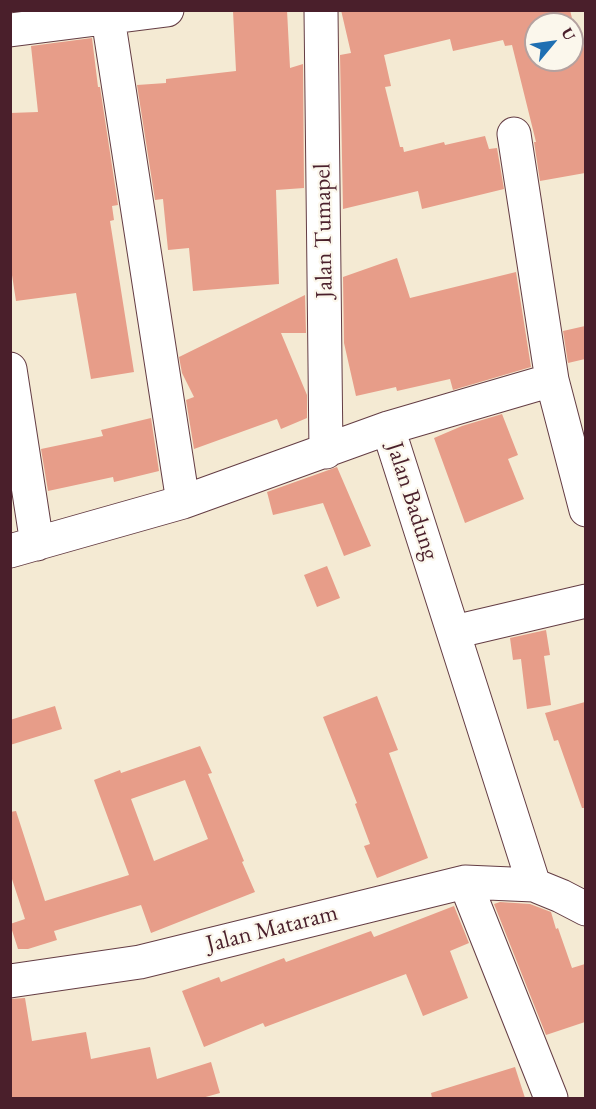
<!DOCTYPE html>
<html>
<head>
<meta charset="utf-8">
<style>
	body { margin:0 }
	#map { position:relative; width:596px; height:1109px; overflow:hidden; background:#f4ead3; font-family:"EB Garamond",serif }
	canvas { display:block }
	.frame { position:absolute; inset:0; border:12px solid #4a1f2b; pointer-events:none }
	.north { position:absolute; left:524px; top:12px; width:60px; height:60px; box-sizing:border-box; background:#fbf7ec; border:2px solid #b4a19f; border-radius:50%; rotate:61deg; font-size:16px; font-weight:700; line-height:24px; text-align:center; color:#4a1f2b }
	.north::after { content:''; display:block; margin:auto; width:21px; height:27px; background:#1f6fb2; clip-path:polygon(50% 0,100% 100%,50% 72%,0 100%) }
</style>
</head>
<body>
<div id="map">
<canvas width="596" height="1109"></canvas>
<div class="frame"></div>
<div class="north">U</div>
</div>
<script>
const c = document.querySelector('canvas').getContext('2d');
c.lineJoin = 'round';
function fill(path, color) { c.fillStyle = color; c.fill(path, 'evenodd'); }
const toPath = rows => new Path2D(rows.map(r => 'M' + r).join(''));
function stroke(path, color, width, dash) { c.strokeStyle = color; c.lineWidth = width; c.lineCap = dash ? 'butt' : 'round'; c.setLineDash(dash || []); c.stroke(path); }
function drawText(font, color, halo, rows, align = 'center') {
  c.font = font + ' "EB Garamond",serif'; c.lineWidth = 4.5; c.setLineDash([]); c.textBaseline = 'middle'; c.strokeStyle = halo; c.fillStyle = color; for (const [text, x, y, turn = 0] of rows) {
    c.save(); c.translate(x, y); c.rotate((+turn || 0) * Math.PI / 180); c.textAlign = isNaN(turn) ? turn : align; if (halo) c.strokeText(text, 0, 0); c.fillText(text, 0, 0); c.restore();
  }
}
const building = toPath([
	[287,10,290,68,303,64,304,188,276,190,279,284,193,291,189,248,168,250,163,199,155,200,137,85,166,83,166,79,236,71,233,11],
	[341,10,570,10,577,39,582,38,585,54,585,173,540,181,534,142,536,142,512,45,505,46,503,40,453,51,450,39,384,55,391,86,385,87,400,147,403,147,404,152,444,142,445,145,485,136,489,149,497,148,504,189,422,209,418,191,343,209,340,55,351,53],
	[536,24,572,24,572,60,536,60],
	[92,38,98,87,100,87,118,205,112,206,114,220,110,221,134,372,91,379,76,293,16,301,10,262,10,113,38,112,31,46],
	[397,258,410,298,516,272,531,367,453,390,450,379,397,391,396,387,356,396,344,343,343,277],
	[305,295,306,333,281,333,307,395,307,418,281,429,277,419,194,449,186,400,194,397,182,373,179,357],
	[585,326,585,359,568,363,563,331],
	[502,414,518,455,508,459,524,499,465,523,434,438,462,426],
	[151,418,159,471,114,482,113,477,48,491,41,449,103,436,101,430],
	[337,467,371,546,344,556,323,503,273,515,267,492],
	[327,566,340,598,317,607,304,575],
	[546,630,550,655,544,656,551,705,527,709,521,659,513,660,510,638],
	[377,696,398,750,389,753,428,858,377,878,364,846,370,844,355,804,357,803,323,717],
	[585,702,585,808,582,808,558,740,554,741,545,713],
	[55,706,62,729,10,745,10,720],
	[200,746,212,773,208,774,244,861,242,862,255,892,151,933,141,905,54,931,57,940,28,949,18,949,10,924,25,919,10,873,10,812,16,811,45,901,129,875,94,780,120,770,121,773],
	[185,780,208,839,154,861,131,799],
	[500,902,530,904,551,912,556,929,558,928,572,968,585,964,585,1022,546,1035,494,904],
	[454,906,469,943,450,951,468,998,423,1016,406,974,265,1027,263,1023,204,1047,182,991,219,977,221,982,284,958,286,962,371,931,374,937],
	[25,998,32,1041,86,1032,91,1059,150,1047,157,1079,211,1062,220,1093,202,1098,10,1098,10,999],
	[515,1067,525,1098,432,1098,431,1093]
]);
const minor = toPath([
	[321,10,326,452],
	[108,18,183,502],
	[10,30,167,10],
	[514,134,552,380,586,510],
	[10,369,37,544],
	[388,428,534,885],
	[10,551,183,502,388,428,552,380],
	[454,632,586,601],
	[465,882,551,1098],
	[10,981,140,962,465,882,534,885,561,896,586,909]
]);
const streetNames = [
	["Jalan Tumapel",324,231,-91],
	["Jalan Badung",412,501,72],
	["Jalan Mataram",272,929,-14]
];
fill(building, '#e79d89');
stroke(minor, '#643d44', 35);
stroke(minor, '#fff', 33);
drawText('24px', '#4a1f2b', '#fbf7ec', streetNames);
</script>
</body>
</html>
